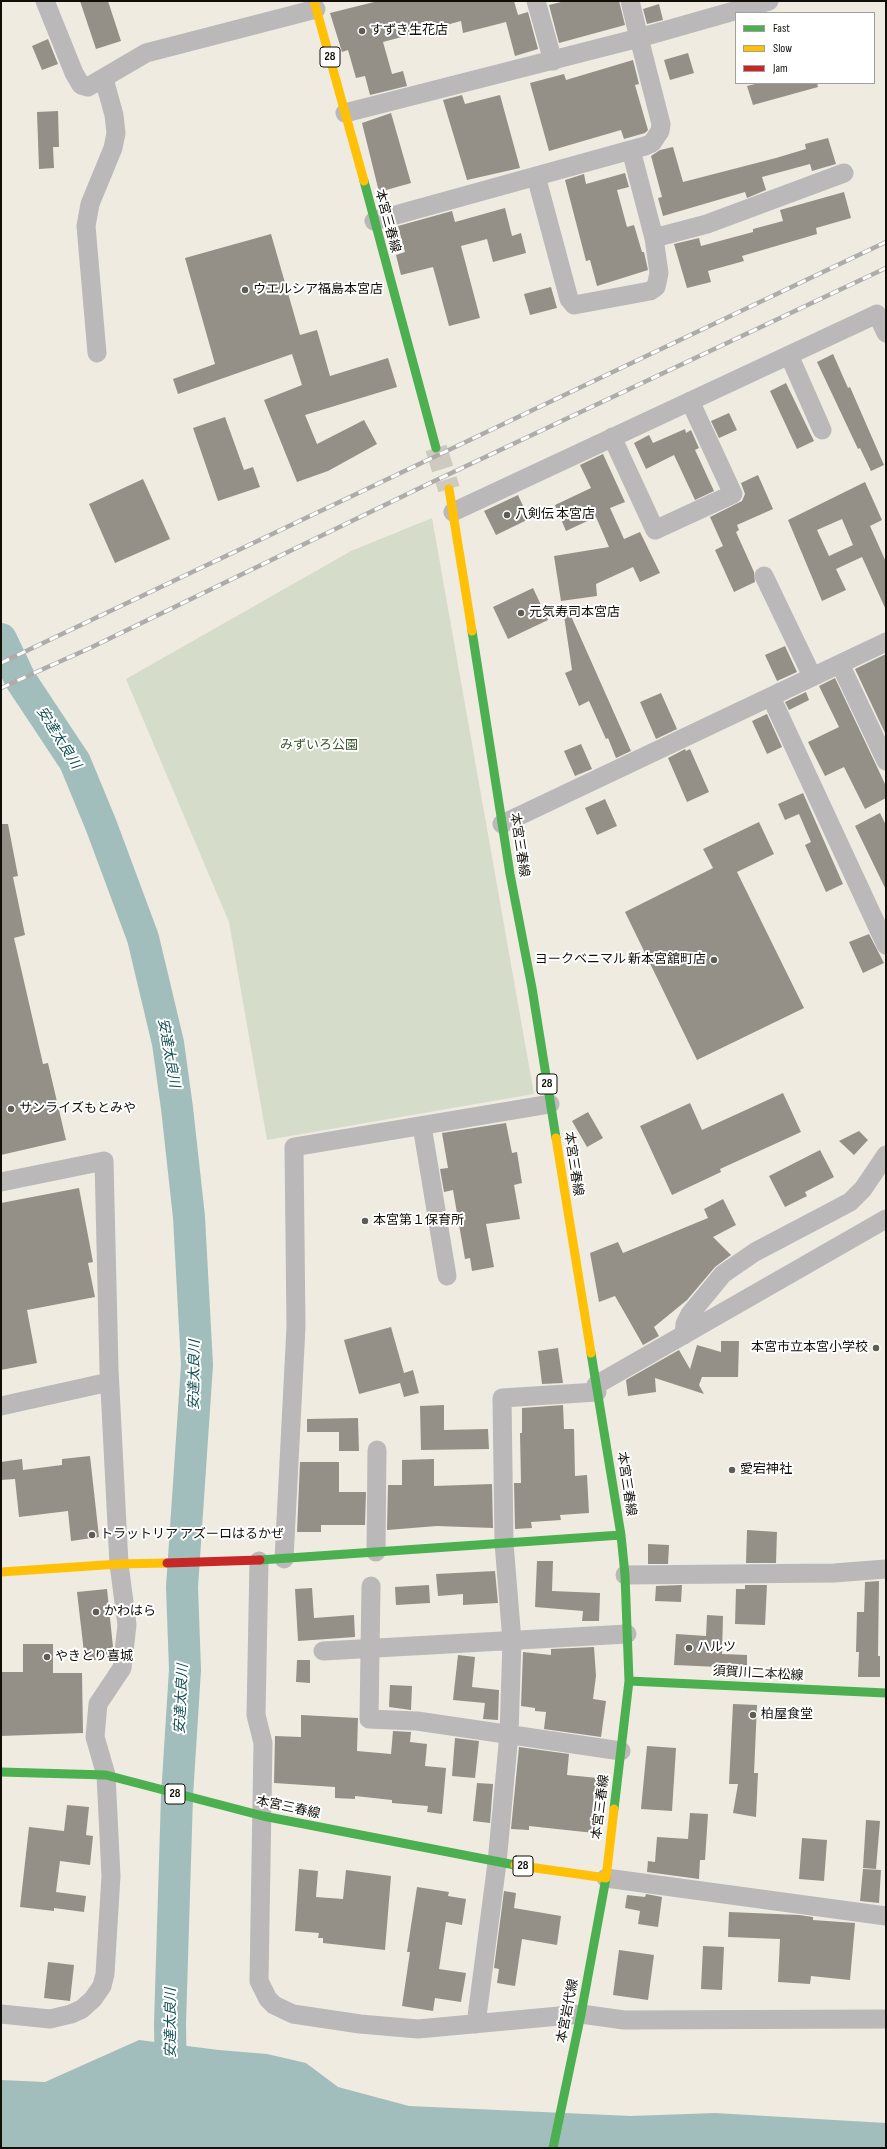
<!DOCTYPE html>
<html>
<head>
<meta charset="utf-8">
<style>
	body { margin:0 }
	#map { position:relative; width:887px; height:2149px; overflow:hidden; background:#efebe1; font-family:"Sofia Sans Condensed",sans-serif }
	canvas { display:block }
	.frame { position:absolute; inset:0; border:2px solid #110f08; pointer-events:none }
	.legend { position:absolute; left:735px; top:12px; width:140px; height:72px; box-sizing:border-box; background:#fff; border:1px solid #a09f9c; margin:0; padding:5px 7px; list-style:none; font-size:12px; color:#110f08 }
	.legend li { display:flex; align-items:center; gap:8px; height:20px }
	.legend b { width:20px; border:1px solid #a09f9c }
</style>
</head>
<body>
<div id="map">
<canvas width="887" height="2149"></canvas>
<div class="frame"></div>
<ul class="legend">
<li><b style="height:5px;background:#4caf50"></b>Fast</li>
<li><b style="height:5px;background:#ffc107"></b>Slow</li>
<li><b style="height:5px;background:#c62828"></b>Jam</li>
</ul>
</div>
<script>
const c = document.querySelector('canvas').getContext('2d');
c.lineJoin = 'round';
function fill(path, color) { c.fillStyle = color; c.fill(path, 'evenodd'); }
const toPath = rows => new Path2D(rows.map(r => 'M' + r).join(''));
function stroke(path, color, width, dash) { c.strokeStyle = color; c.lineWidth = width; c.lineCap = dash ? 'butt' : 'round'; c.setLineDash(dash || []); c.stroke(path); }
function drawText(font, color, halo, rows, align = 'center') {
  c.font = font + ' "Sofia Sans Condensed","Noto Sans JP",sans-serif'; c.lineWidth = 4; c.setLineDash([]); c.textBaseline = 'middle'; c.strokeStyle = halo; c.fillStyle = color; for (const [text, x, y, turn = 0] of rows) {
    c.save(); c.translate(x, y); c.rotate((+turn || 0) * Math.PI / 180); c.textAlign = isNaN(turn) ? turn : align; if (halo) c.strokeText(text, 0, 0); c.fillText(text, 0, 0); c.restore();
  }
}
const green = toPath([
	[432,518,534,1094,267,1140,229,922,126,679,351,551]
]);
const water = toPath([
	[139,2040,219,2050,267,2054,306,2063,338,2087,409,2106,631,2116,715,2113,886,2123,886,2148,1,2148,1,2080,45,2082]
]);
const river = toPath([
	[1,639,20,679,75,762,101,825,143,938,168,1043,177,1108,189,1217,197,1365,182,1587,185,1670,177,1796,170,2024,171,2083,180,2148]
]);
const building = toPath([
	[80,1,108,1,121,41,96,49],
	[378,1,514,1,518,15,528,12,538,49,515,56,506,22,463,33,461,21,383,42,392,74,403,71,407,86,370,95,365,76,356,78,348,50,342,52,330,13],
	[565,1,619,1,625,25,559,43,549,5],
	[659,4,663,20,647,24,643,9],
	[48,39,58,64,42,70,32,46],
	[688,53,694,73,670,80,664,60],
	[633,60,639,84,635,85,648,130,645,133,624,139,621,130,549,151,530,83,564,74,566,80],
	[759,83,817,83,818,87,753,105,747,86],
	[462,95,465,104,500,95,520,168,467,180,443,100],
	[58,111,59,147,53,147,54,168,39,169,37,112],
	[391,113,411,183,379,192,362,123],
	[828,138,836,164,812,171,810,164,762,177,766,190,747,198,745,192,663,216,658,198,662,197,651,156,660,150,673,147,683,182,776,158,806,149,805,144],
	[625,173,629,187,617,190,627,227,634,225,642,252,644,252,648,270,597,286,590,260,586,261,565,180,584,174,586,184],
	[844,192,851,218,816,228,817,234,742,256,744,261,708,271,711,282,687,288,674,244,699,238,701,246,753,232,753,229,783,221,780,210],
	[505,208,512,236,521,233,526,253,493,262,487,239,461,246,480,318,449,326,433,267,401,275,396,255,405,252,398,226,452,211,455,222],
	[271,234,300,335,317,330,330,376,388,358,397,387,305,415,317,444,364,420,377,444,328,471,297,482,264,400,302,385,292,354,178,394,173,379,215,364,185,258],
	[551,287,557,308,530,315,524,294],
	[833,354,848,388,850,387,884,465,871,471,860,448,858,449,817,362],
	[786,383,814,441,797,449,770,391],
	[729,413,737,430,719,438,711,421],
	[225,417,244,470,253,467,260,487,218,501,193,428],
	[685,429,686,433,691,430,699,448,695,450,714,491,695,500,674,455,646,469,634,443,649,435,653,443],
	[603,454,625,502,610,508,624,539,640,532,660,573,640,582,633,567,596,584,597,596,561,601,554,556,609,547,596,517,566,531,555,505,591,488,580,465],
	[758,475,773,509,737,525,739,530,736,532,754,572,755,582,734,592,715,550,723,546,710,517,742,501,745,494,741,483],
	[143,479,170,539,115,563,89,504],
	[865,482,882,520,870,526,886,562,886,610,862,557,836,569,846,590,822,601,788,520],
	[842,519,853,545,829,556,817,530],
	[518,495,529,519,496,535,484,511],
	[533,588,548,620,508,639,493,607],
	[567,607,631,751,616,758,608,738,606,739,589,701,579,706,565,673,572,670,563,609],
	[785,646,797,672,777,681,765,655],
	[886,654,886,733,885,733,855,669],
	[835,678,886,786,886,798,865,809,844,767,825,776,808,742,839,727,819,686],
	[806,692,809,700,789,710,785,702],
	[661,693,677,729,656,739,640,702],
	[767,714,782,747,767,754,752,721],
	[581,744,592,769,575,776,564,751],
	[685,749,686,751,690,749,709,792,687,802,668,758],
	[803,793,843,884,826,892,805,845,811,842,799,814,785,820,778,804],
	[605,799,617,826,597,835,585,808],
	[880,813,886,825,886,890,855,826],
	[759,822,774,854,737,872,804,1008,697,1060,625,912,713,868,703,849],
	[1,824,8,824,18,876,13,877,25,935,14,938,43,1064,48,1063,66,1140,1,1155],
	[869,934,884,963,863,973,849,942],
	[783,1093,801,1132,720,1169,721,1172,672,1195,640,1126,690,1103,702,1130],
	[588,1112,603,1138,587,1147,572,1121],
	[506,1123,512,1153,517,1152,522,1183,514,1185,520,1219,486,1224,494,1267,472,1271,470,1258,465,1259,453,1190,444,1192,440,1169,448,1168,442,1133],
	[859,1131,868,1140,854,1155,839,1141],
	[820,1150,834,1177,805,1192,807,1196,785,1207,769,1176],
	[79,1188,93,1262,88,1263,95,1297,27,1310,37,1363,1,1370,1,1203],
	[723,1199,736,1225,713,1237,731,1255,715,1267,687,1300,654,1327,659,1336,643,1345,615,1296,599,1302,590,1253,618,1242,623,1253,708,1218,704,1209],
	[391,1327,404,1373,413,1370,419,1393,404,1397,400,1383,359,1394,344,1340],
	[721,1341,739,1341,738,1377,702,1377,699,1385,704,1394,655,1378,656,1392,628,1396,626,1380,679,1350,690,1369,697,1345,721,1352],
	[558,1348,563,1383,542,1384,538,1351],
	[444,1405,444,1430,488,1429,489,1449,421,1450,420,1406],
	[563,1405,564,1429,574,1429,575,1476,587,1475,589,1513,560,1515,561,1520,531,1522,532,1528,515,1529,514,1483,521,1483,520,1433,522,1433,522,1408],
	[358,1418,359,1451,339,1451,339,1432,307,1432,307,1419],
	[90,1456,99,1537,71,1541,68,1511,19,1517,15,1479,1,1480,1,1462,22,1459,23,1470,62,1465,62,1459],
	[434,1459,434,1486,492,1484,493,1528,437,1526,387,1530,388,1485,402,1485,402,1460],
	[300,1462,339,1462,339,1492,366,1492,365,1525,321,1525,321,1532,297,1532],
	[747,1530,777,1532,776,1563,746,1563],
	[648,1544,669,1545,668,1564,648,1564],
	[537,1561,553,1561,552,1591,600,1593,599,1621,582,1621,583,1611,535,1607],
	[495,1571,498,1603,463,1605,463,1594,438,1596,436,1574],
	[879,1581,878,1656,880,1656,880,1677,858,1677,859,1652,856,1652,857,1612,864,1612,865,1582],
	[429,1585,430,1603,396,1605,395,1587],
	[682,1585,681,1602,655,1601,656,1586],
	[745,1585,767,1585,765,1625,735,1624,736,1589,745,1589],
	[312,1588,314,1618,354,1615,355,1637,298,1641,295,1589],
	[107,1589,113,1647,112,1658,85,1661,77,1592],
	[707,1615,723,1616,722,1654,747,1655,747,1672,720,1671,720,1667,674,1665,676,1634,706,1636],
	[23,1644,53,1644,53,1673,82,1673,83,1733,1,1736,1,1672,23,1672],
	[594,1647,596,1676,593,1699,606,1701,601,1737,544,1729,546,1712,535,1711,535,1708,521,1706,523,1652,551,1655,551,1649],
	[458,1655,475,1657,472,1687,499,1690,498,1720,483,1719,485,1703,453,1700],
	[297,1660,310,1660,310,1683,296,1682],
	[390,1685,412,1686,411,1710,389,1707],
	[733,1704,757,1705,754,1773,758,1773,756,1817,733,1813,738,1784,729,1784],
	[301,1715,358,1718,357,1751,391,1754,393,1731,411,1732,410,1742,427,1744,425,1766,446,1768,442,1814,427,1812,428,1806,392,1803,392,1800,355,1796,355,1799,335,1798,335,1787,274,1783,275,1736,301,1737],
	[455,1738,479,1741,475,1778,452,1776],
	[647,1746,676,1748,672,1811,641,1809],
	[519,1747,569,1754,567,1775,598,1778,594,1833,529,1826,529,1830,511,1829],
	[477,1783,493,1784,490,1823,473,1821],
	[67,1805,89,1807,86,1835,93,1836,90,1865,60,1861,56,1892,86,1896,84,1912,54,1908,54,1911,20,1907,29,1827,64,1831],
	[690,1813,708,1814,705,1860,700,1860,699,1879,647,1872,648,1861,655,1862,657,1837,688,1839],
	[866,1820,880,1821,876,1869,863,1868],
	[802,1838,827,1840,824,1881,799,1879],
	[299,1869,318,1871,316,1897,343,1899,346,1870,391,1876,385,1950,323,1943,323,1938,318,1938,319,1933,295,1931],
	[863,1869,881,1870,879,1903,860,1901],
	[417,1887,449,1892,448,1896,466,1899,462,1925,446,1922,439,1969,466,1973,461,2002,435,1998,433,2011,402,2006,410,1952,407,1952],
	[504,1891,516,1893,514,1908,561,1916,557,1945,522,1939,515,1986,497,1983,499,1969,494,1968],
	[646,1894,662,1897,658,1927,638,1924,640,1911,625,1908,627,1895,645,1897],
	[729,1912,799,1915,813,1917,813,1920,855,1923,850,1980,811,1976,810,1984,778,1982,780,1939,728,1937],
	[703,1946,724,1947,722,1990,701,1989],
	[619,1950,654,1955,648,2000,613,1995],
	[48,1962,74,1965,70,2001,44,1998]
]);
const primaryTunnel = toPath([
	[436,448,449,489]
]);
const street = toPath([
	[45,1,74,73,81,85,88,87,146,53,316,9],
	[536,1,553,61],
	[345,113,639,38,630,1],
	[536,176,569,299,574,305,650,291,656,287,659,273,654,238,631,150],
	[374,221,645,146,652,143,660,131,661,124,639,38,769,1],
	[654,238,707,224,844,173],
	[97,353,86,226,90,204,113,148,116,133,114,115,104,79],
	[789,355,822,430],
	[612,437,655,530,733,494,690,401],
	[453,512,877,314,886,333],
	[764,576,812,676],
	[840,664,886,761],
	[771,697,886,945],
	[502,824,886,642],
	[422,1126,447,1276],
	[1,1182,104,1161,109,1369,119,1564,127,1625,122,1668,98,1704,95,1737,106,1775,111,1876,105,1974,102,1986,93,1999,82,2009,71,2014,50,2019,1,2014],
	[684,1335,685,1324,690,1314,723,1274,755,1252,850,1202,863,1189,886,1155],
	[596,1385,886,1219],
	[1,1406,109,1382],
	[376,1552,377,1450],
	[284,1559,296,1327,294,1147,550,1104],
	[259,1561,256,1715,263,1743,259,1981,268,1999,274,2005,293,2014,360,2024,418,2029,581,2014,624,2020,886,2019],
	[625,1575,834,1573,886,1569],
	[371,1586,369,1719,417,1721,621,1751],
	[323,1651,627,1634],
	[606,1878,886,1916],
	[476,2024,497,1863,509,1734,512,1641,504,1543,502,1398,597,1392]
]);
const fast = toPath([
	[364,181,436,448],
	[472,631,510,874,532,988,556,1138],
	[591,1353,621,1535,625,1575,629,1681,614,1809],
	[260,1560,621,1535],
	[629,1681,886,1693],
	[1,1772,106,1775,263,1816,515,1865],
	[553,2148,581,2014,606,1878]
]);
const slow = toPath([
	[314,1,364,181],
	[449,489,472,631],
	[556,1138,591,1353],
	[1,1572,119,1564,167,1563],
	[515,1865,606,1878,614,1809]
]);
const jam = toPath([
	[167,1563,260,1560]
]);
const rail = toPath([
	[1,663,886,242],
	[1,688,90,648,426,485,886,268]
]);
const markers = [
	[362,31,4,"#5f5c54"],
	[245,290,4,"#5f5c54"],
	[507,515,4,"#5f5c54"],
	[521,613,4,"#5f5c54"],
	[714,960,4,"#5f5c54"],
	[11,1109,4,"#5f5c54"],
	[365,1221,4,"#5f5c54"],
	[876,1348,4,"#5f5c54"],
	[732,1470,4,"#5f5c54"],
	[92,1535,4,"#5f5c54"],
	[96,1612,4,"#5f5c54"],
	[689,1648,4,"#5f5c54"],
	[47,1657,4,"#5f5c54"],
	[753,1715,4,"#5f5c54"]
];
const shields = [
	[330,57,20],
	[547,1084,20],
	[175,1794,20],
	[523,1866,20]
];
const shieldNames = [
	["28",330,57],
	["28",547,1084],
	["28",175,1794],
	["28",523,1866]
];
const poiNames = [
	["すずき生花店",370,31],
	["ウエルシア福島本宮店",253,290],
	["八剣伝 本宮店",515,515],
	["元気寿司本宮店",529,613],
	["ヨークベニマル 新本宮舘町店",706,960,"right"],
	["サンライズもとみや",19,1109],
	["本宮第１保育所",373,1221],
	["本宮市立本宮小学校",868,1348,"right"],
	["愛宕神社",740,1470],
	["トラットリア アズーロはるかぜ",100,1535],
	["かわはら",104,1612],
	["ハルツ",697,1648],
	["やきとり喜城",55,1657],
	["柏屋食堂",761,1715]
];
const streetNames = [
	["本宮三春線",387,221,75],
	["本宮三春線",519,845,81],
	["本宮三春線",573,1164,81],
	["本宮三春線",626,1484,81],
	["須賀川二本松線",758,1674,3],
	["本宮三春線",601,1807,-83],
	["本宮三春線",288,1808,12],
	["本宮岩代線",568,2011,-79]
];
const parkNames = [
	["みずいろ公園",319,746]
];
const waterNames = [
	["安達太良川",58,738,58],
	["安達太良川",168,1053,80],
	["安達太良川",195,1375,-89],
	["安達太良川",182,1699,-87],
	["安達太良川",171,2023,-90]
];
fill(green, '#d5dcca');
fill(water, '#a1bebc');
stroke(river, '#a1bebc', 32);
fill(building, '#949087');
stroke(primaryTunnel, '#cecac0', 22, [22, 11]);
stroke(street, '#bab8b9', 19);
stroke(fast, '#4caf50', 9);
stroke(slow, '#ffc107', 9);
stroke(jam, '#c62828', 9);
stroke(rail, '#aeaca9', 4.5);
stroke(rail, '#fff', 3, [9]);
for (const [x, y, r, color] of markers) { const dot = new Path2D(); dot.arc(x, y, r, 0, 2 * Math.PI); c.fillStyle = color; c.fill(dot); stroke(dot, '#fff', 1.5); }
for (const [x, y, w] of shields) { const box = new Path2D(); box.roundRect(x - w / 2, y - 10, w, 20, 3); c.fillStyle = '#fff'; c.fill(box); stroke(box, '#110f08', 1); }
drawText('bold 12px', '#110f08', null, shieldNames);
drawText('13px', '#110f08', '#fff', poiNames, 'left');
drawText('13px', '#110f08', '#fff', streetNames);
drawText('13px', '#39552a', '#fff', parkNames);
drawText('italic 14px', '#125053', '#fff', waterNames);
</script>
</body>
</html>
